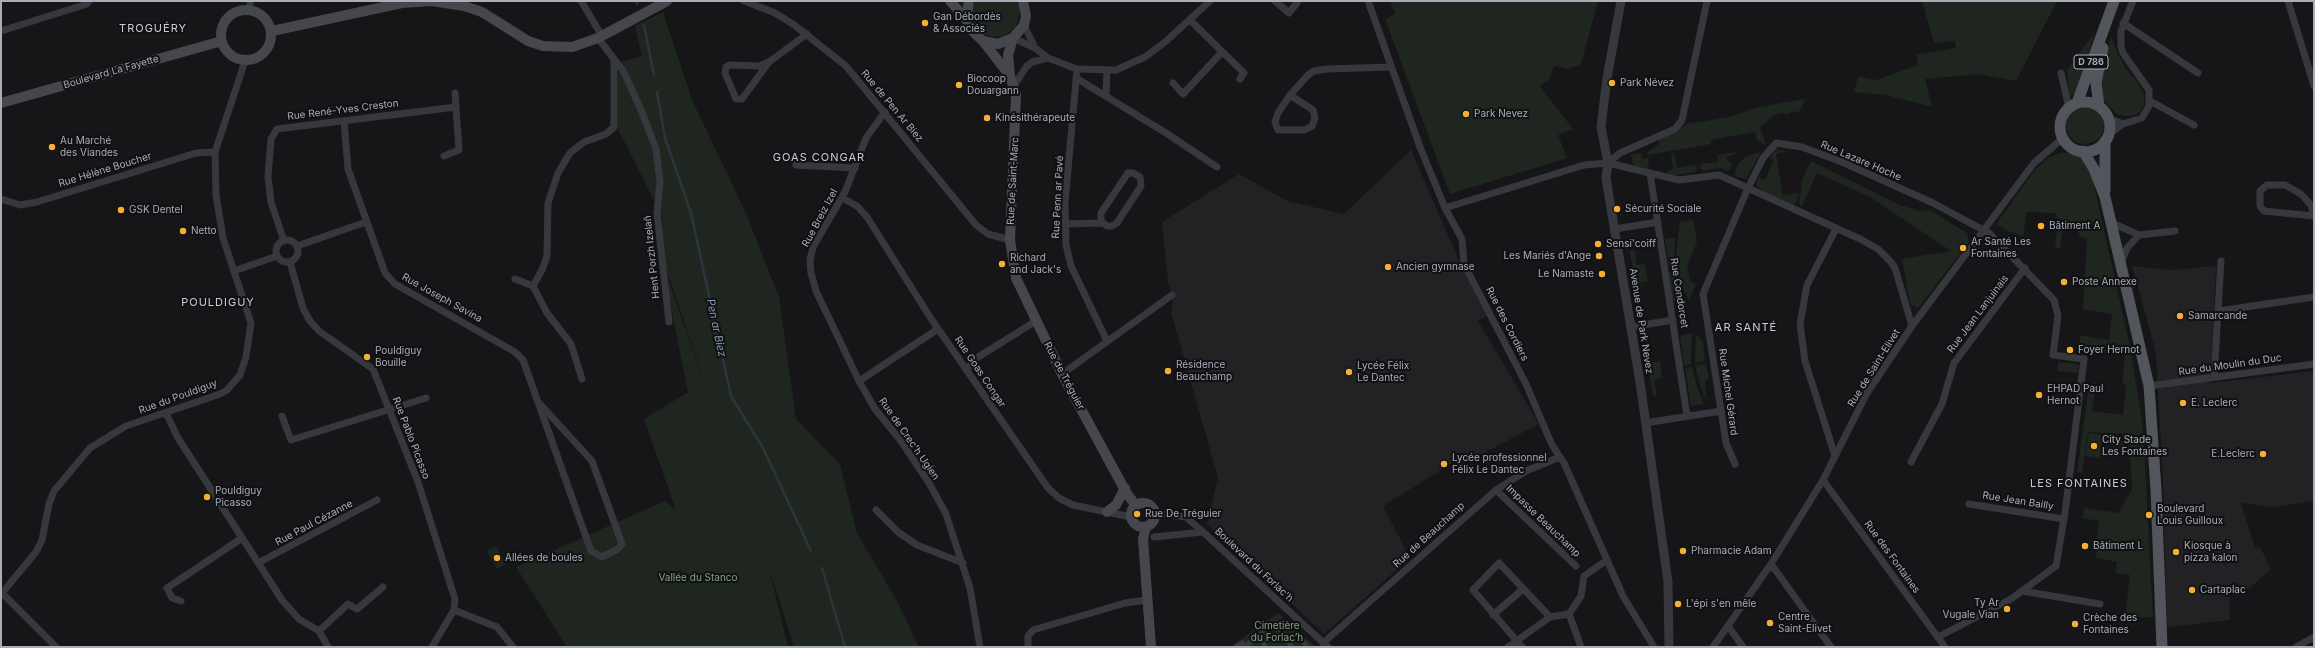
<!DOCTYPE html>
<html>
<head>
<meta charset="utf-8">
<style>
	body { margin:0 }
	#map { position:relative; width:2315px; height:648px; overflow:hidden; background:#161618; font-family:Inter,sans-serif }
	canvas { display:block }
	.frame { position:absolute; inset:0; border:2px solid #a8adb8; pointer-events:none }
</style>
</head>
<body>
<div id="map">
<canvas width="2315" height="648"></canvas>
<div class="frame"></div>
</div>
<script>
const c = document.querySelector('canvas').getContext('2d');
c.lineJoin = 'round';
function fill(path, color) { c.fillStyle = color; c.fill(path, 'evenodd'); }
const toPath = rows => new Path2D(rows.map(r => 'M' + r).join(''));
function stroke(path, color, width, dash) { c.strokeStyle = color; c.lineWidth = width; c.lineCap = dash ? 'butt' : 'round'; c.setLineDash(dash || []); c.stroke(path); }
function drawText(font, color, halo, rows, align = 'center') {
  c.font = font + ' Inter,sans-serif'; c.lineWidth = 4; c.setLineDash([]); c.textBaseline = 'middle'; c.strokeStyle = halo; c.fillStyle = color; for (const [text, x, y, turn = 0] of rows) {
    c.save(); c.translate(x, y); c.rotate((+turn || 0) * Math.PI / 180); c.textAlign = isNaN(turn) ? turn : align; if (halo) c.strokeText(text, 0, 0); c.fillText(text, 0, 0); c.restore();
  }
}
const built = toPath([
	[1411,150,1460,263,1488,315,1478,321,1539,424,1463,464,1459,459,1383,506,1410,558,1324,634,1207,524,1218,478,1171,312,1173,300,1168,282,1162,222,1239,174,1287,201,1344,214],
	[2132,266,2171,270,2216,266,2210,383,2314,371,2314,501,2274,507,2241,503,2255,548,2260,547,2271,569,2247,590,2235,582,2229,585,2230,620,2167,627,2163,480,2156,353]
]);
const green = toPath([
	[974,1,1017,1,1020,10,1016,27,1003,37,986,36,973,25,971,16],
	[1390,1,1598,1,1581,64,1568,69,1554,66,1549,80,1540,86,1573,129,1558,135,1567,158,1450,194,1385,19,1395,14],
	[1922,1,2057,1,2016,81,1979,74,1925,79,1932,107,1886,95,1854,92,1858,77,1876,80,1918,65,1916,55,1956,48,1955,41,1934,43],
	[663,12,693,102,745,211,779,297,796,419,840,464,857,533,897,601,919,647,794,647,769,568,788,647,567,647,516,567,665,501,676,510,644,419,688,392,662,262,719,423,663,260,662,216,618,129,618,74,622,62,642,56,635,26],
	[2094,33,2079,88,2073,96,2069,94,2067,70],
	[2111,36,2116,50,2125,68,2138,83,2144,95,2144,105,2140,112,2133,116,2124,116,2117,114,2103,99,2099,81],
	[1805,99,1799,113,1793,111,1788,114,1780,113,1772,117,1760,128,1766,144,1762,145,1761,141,1757,141,1755,132,1711,140,1711,144,1647,155,1648,152,1659,144,1658,140,1676,132,1686,124,1730,117,1754,108],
	'2066 125a19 19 0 1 1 38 0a19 19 0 1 1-38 0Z',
	[1775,149,1788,151,1776,154,1783,195,1800,193,1796,203,1793,205,1764,192,1756,185,1758,177,1765,180,1774,160,1770,158],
	[1735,152,1735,154,1727,156,1727,161,1733,164,1728,171,1721,168,1704,171,1701,169,1700,164,1718,162,1717,155],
	[1761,152,1746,179,1734,176,1737,165,1746,156],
	[1641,153,1642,159,1648,158,1649,169,1633,165,1631,155],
	[2061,153,2072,153,2081,158,2092,176,2131,352,2143,427,2153,617,2125,618,2130,575,2115,573,2117,562,2096,558,2099,521,2082,518,2084,508,2119,513,2132,489,2129,434,2088,432,2082,473,2077,472,2089,386,2096,382,2092,411,2123,415,2126,385,2122,383,2125,355,2079,350,2080,335,2109,340,2112,314,2083,309,2087,239,2081,237,2074,225,2063,225,2060,249,2055,248,2058,219,2055,213,2027,212,2023,236,2010,232,1996,224,2035,170,2049,157],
	[1674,154,1677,168,1696,165,1697,169,1695,172,1673,175,1668,174,1667,171,1673,169,1671,155],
	[1811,161,1900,205,1919,211,1930,210,1967,233,1969,242,1918,308,1910,304,1902,259,1951,251,1870,197,1817,173,1802,206,1799,205,1802,180],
	[1693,220,1697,242,1687,266,1690,281,1696,284,1689,300,1680,283,1676,260,1677,244,1680,222],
	[1665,238,1675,238,1674,267,1669,268],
	[1633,250,1635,252,1637,265,1645,264,1648,281,1640,283,1642,296,1641,300,1638,300,1630,251],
	[1675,270,1678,285,1684,300,1673,302,1669,271],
	[1692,333,1691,364,1684,366,1680,336],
	[1696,334,1703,342,1705,361,1695,363],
	[1649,347,1652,362,1660,361,1662,378,1654,380,1657,396,1653,396,1645,348],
	[2058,362,2078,364,2078,373,2057,371],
	[1706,364,1709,379,1705,380,1707,403,1701,388,1695,365],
	[1692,367,1697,387,1704,404,1691,406,1685,368],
	[2089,433,2103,435,2100,458,2085,456],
	[2115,435,2127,435,2126,454,2112,452],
	[496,546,506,564,497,569,487,551],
	[1278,613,1316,647,1230,647]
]);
const stream = toPath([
	[637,1,637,4],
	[644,25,654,75],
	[657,92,665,138,691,213,731,396,763,448,811,551],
	[822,568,845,647]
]);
const pedestrian = toPath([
	[1261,635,1265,647],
	[1300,637,1307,647],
	[1236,647,1242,643,1244,647,1276,623,1292,647]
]);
const minor = toPath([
	[250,1,250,10],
	[581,1,602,36],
	[744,1,773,12,793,24,846,66,976,225,988,234,1010,240],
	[1275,1,1289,13,1297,3],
	[1368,1,1420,147,1445,208,1462,239,1464,264,1526,384,1552,445,1564,463,1623,596,1654,647],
	[2288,1,2314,86],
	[1190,20,1244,73,1240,79],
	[2123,23,2198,73],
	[1024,25,1035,48],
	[1,31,87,4,89,1],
	[598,38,624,72,641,110,656,149,660,181,657,213,669,322],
	[1013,38,1035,48,1048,58,1077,69,1116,70,1145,57,1165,42,1210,1],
	[769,62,742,99,736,99,725,73,726,67,730,65,759,66,769,62,807,34],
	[1077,69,1065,203,1066,245,1071,266,1107,341],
	[2061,73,2069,108],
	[1076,78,1166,133,1217,167],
	[1173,83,1183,94,1222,52],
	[1014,86,1026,67,1032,62,1048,58],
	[1106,95,1107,70],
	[1290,95,1313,110,1315,118,1312,126,1305,130,1278,130,1275,122,1278,113,1290,95,1308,75,1314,71,1326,69,1391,67],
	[2150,101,2194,125],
	[885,112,866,138,845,192,813,247,810,260,811,273,816,291,859,381,875,409,901,441,929,483,946,514,970,588,980,647],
	[2108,118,2123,124],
	[344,121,348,169,385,273,395,284,515,352,523,360,591,551,602,557,618,549,622,544,592,461,540,404],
	[2109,134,2123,124,2142,118,2149,106,2149,90,2123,53,2121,46,2121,31,2133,1],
	[444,156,459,150,455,93],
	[796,159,796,165,855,168],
	[1608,163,1679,180,1719,175,1860,239,1878,249,1891,262,1895,268,1912,326],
	[1128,173,1133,173,1140,177,1141,186,1117,223,1112,226,1107,226,1101,221,1101,213,1128,173],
	[1650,173,1687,416],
	[2267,185,2285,185,2301,194,2311,205,2314,216,2264,211,2260,206,2260,191,2267,185],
	[842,198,857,206,867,217,930,317,1048,488,1059,498,1073,505,1131,517],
	[1,199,20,205,37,202,196,153,215,152],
	[1445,208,1584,165,1608,163,1620,153,1675,129,1682,120,1707,1],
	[2112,223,2139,235,2175,231],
	[1065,224,1102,223],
	[1615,229,1658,222],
	'276 251a11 11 0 1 1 22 0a11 11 0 1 1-22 0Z',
	[284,241,271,202,268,177,271,139,277,129,456,107],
	[297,246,366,222],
	[290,262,303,308,310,321,319,331,373,369,418,482,455,599,454,610,432,647],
	[2121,263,2127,248,2139,235],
	[234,271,277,256],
	[515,279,533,286,542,270,547,256,548,203,558,173,570,153,584,142,606,134,614,127,614,61],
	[533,286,547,313,571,344,582,379],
	[2218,311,2314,297],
	[1631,327,1673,320],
	[966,370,975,359,1036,321],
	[1062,374,1172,295],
	[2214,377,2221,261],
	[859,381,938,329],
	[2149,386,2314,364],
	[166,413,178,438,282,600,299,619,319,631,328,647],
	[282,416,291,440,426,398],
	[1645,423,1721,411],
	[1835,456,1805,361,1800,324,1807,285,1836,229],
	[1911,462,1942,404,1954,363,2025,268],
	[1735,464,1726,443,1703,294,1748,188,1763,158,1776,143,1802,147,1842,162,1933,203,1989,233,2054,300,2058,316,2053,355,2084,359,2065,513,2056,566,2011,599,1938,637],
	[1823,480,1945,647],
	[1496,490,1576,566],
	[1969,504,2064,519],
	[876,510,898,532,917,545,963,563],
	[1155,513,1186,517,1203,532],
	[1154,537,1203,532,1328,647],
	[258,563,377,500],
	[1771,564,1831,647],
	[2022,591,2100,604],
	[1,592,56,647],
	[2,593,36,552,42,540,49,504,54,491,90,448,126,426,220,394,227,390,240,375,246,357,251,323,223,238,216,195,215,152,245,61],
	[181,601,172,598,167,588,242,538],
	[454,610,497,627,513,647],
	[1569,614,1581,647],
	[1493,615,1523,589],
	[1728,626,1743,647],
	[319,631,348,604,357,609,383,587],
	[1323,643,1496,490,1526,471,1560,457],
	[1028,647,1028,636,1033,630,1125,603,1147,600],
	[1508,647,1550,617,1569,614,1581,596,1584,576,1607,560],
	[1522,647,1473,590,1499,563,1550,617],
	[1713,647,1771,564,1823,480,1867,393,1912,326,2034,163,2063,138],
	[2296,647,2314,637]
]);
const tertiary = toPath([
	[1621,1,1607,78,1601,127,1608,163,1606,178,1640,382,1668,582,1669,647]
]);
const secondary = toPath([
	[950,1,966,19],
	[969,1,966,19,971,30,983,41,998,44,1013,38,1024,25,1026,16,1023,1],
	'221 35a25 25 0 1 1 50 0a25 25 0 1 1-50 0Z',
	[272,31,402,3,432,1,464,6,482,12,528,41,543,46,572,47,598,38,667,1],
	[983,41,1010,76,1016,95,1010,240,1016,278,1062,374,1126,492,1136,506],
	[1010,76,1008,55,1013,38],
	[1,103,222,41],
	'1131 515a12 12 0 1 1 24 0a12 12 0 1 1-24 0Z',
	[1107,512,1116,505,1125,488],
	[1146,527,1143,539,1151,647]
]);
const primary = toPath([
	'2060 127a25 25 0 1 1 50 0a25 25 0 1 1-50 0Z',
	[2077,103,2114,1],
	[2099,106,2096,83,2103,48],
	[2105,141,2105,191],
	[2083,151,2094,169,2105,197,2149,386,2156,490,2162,647]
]);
const markers = [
	[925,23,4,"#f2b134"],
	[1612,83,4,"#f2b134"],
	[959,85,4,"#f2b134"],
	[1466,114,4,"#f2b134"],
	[987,118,4,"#f2b134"],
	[52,147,4,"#f2b134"],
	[1617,209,4,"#f2b134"],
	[121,210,4,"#f2b134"],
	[2041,226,4,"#f2b134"],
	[183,231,4,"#f2b134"],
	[1598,244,4,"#f2b134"],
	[1963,248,4,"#f2b134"],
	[1599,256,4,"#f2b134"],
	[1002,264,4,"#f2b134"],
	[1388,267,4,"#f2b134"],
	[1602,274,4,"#f2b134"],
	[2064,282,4,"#f2b134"],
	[2180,316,4,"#f2b134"],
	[2070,350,4,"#f2b134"],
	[367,357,4,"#f2b134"],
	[1168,371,4,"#f2b134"],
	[1349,372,4,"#f2b134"],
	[2039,395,4,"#f2b134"],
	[2183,403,4,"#f2b134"],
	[2094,446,4,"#f2b134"],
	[2263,454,4,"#f2b134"],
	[1444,464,4,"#f2b134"],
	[207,497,4,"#f2b134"],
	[1137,514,4,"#f2b134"],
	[2149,515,4,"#f2b134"],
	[2085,546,4,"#f2b134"],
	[1683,551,4,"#f2b134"],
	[2176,552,4,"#f2b134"],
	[497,558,4,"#f2b134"],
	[2192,590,4,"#f2b134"],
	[1678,604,4,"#f2b134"],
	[2007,609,4,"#f2b134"],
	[1770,623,4,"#f2b134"],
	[2075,624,4,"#f2b134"]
];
const shields = [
	[2091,62,34]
];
const shieldNames = [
	["D 786",2091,62]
];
const poiNames = [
	["Gan Débordès",933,17],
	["& Associés",933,29],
	["Biocoop",967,79],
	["Douargann",967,91],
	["Park Névez",1620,83],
	["Park Nevez",1474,114],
	["Kinésithérapeute",995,118],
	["Au Marché",60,141],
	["des Viandes",60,153],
	["Sécurité Sociale",1625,209],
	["GSK Dentel",129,210],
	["Bâtiment A",2049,226],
	["Netto",191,231],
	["Ar Santé Les",1971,242],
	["Fontaines",1971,254],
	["Sensi'coiff",1606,244],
	["Les Mariés d'Ange",1591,256,"right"],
	["Richard",1010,258],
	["and Jack's",1010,270],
	["Ancien gymnase",1396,267],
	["Le Namaste",1594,274,"right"],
	["Poste Annexe",2072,282],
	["Samarcande",2188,316],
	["Foyer Hernot",2078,350],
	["Pouldiguy",375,351],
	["Bouille",375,363],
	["Résidence",1176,365],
	["Beauchamp",1176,377],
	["Lycée Félix",1357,366],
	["Le Dantec",1357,378],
	["EHPAD Paul",2047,389],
	["Hernot",2047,401],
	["E. Leclerc",2191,403],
	["City Stade",2102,440],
	["Les Fontaines",2102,452],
	["E.Leclerc",2255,454,"right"],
	["Lycée professionnel",1452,458],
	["Félix Le Dantec",1452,470],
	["Pouldiguy",215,491],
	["Picasso",215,503],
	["Boulevard",2157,509],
	["Louis Guilloux",2157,521],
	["Rue De Tréguier",1145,514],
	["Bâtiment L",2093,546],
	["Kiosque à",2184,546],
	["pizza kalon",2184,558],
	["Pharmacie Adam",1691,551],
	["Allées de boules",505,558],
	["Cartaplac",2200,590],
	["Ty Ar",1999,603,"right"],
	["Vugale Vian",1999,615,"right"],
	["L'épi s'en mêle",1686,604],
	["Centre",1778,617],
	["Saint-Elivet",1778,629],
	["Crèche des",2083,618],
	["Fontaines",2083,630]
];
const streetNames = [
	["Boulevard La Fayette",111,72,-16],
	["Rue de Pen Ar Biez",892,106,50],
	["Rue René-Yves Creston",343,110,-7],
	["Rue Lazare Hoche",1861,161,23],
	["Rue Hélène Boucher",105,170,-17],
	["Rue de Saint-Marc",1013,181,-87],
	["Rue Penn ar Pavé",1058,197,-87],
	["Rue Breiz Izel",820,218,-62],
	["Hent Porzh Izelañ",652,257,-96],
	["Rue Condorcet",1679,293,81],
	["Rue Joseph Savina",442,298,29],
	["Rue Jean Lanjuinais",1978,314,-53],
	["Avenue de Park Nevez",1641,321,81],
	["Rue des Cordiers",1507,324,63],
	["Rue du Moulin du Duc",2230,365,-8],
	["Rue de Saint-Elivet",1874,368,-58],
	["Rue Goas Congar",980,372,56],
	["Rue de Tréguier",1064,376,62],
	["Rue Michel Gérard",1728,392,82],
	["Rue du Pouldiguy",178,397,-20],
	["Rue Pablo Picasso",411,438,69],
	["Rue de Crec'h Ugien",909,439,55],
	["Rue Jean Bailly",2018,501,9],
	["Impasse Beauchamp",1543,521,44],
	["Rue Paul Cézanne",314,523,-28],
	["Rue de Beauchamp",1429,535,-42],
	["Rue des Fontaines",1892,557,54],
	["Boulevard du Forlac'h",1254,565,43]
];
const parkNames = [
	["Vallée du Stanco",698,578],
	["Cimetière",1277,626],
	["du Forlac’h",1277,638]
];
const neighbourhoodNames = [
	["TROGUÉRY",153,29],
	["GOAS CONGAR",819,158],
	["POULDIGUY",218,303],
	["AR SANTÉ",1746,328],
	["LES FONTAINES",2079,484]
];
const waterNames = [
	["Pen ar Biez",716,328,78]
];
fill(built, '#222225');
fill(green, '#1e261f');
stroke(stream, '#2c353c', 2.5);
stroke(pedestrian, '#37383d', 5);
stroke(minor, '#37383d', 7);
stroke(tertiary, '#37383d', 9);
stroke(secondary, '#45474d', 10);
stroke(primary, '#53555c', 11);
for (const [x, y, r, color] of markers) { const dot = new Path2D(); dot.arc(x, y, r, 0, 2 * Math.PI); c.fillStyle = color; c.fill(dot); stroke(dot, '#111113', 1.5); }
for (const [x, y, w] of shields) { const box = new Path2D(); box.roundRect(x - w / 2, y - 7, w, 14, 3); c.fillStyle = '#111113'; c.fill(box); stroke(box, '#a8adb8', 1); }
drawText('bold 9px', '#a8adb8', null, shieldNames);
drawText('10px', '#a8adb8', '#111113', poiNames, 'left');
drawText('10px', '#a8adb8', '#111113', streetNames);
drawText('10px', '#7fa381', '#111113', parkNames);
c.letterSpacing = '1px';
drawText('11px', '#c9ccd4', '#111113', neighbourhoodNames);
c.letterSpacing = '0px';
drawText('italic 11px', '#7f9bb3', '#111113', waterNames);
</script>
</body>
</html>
